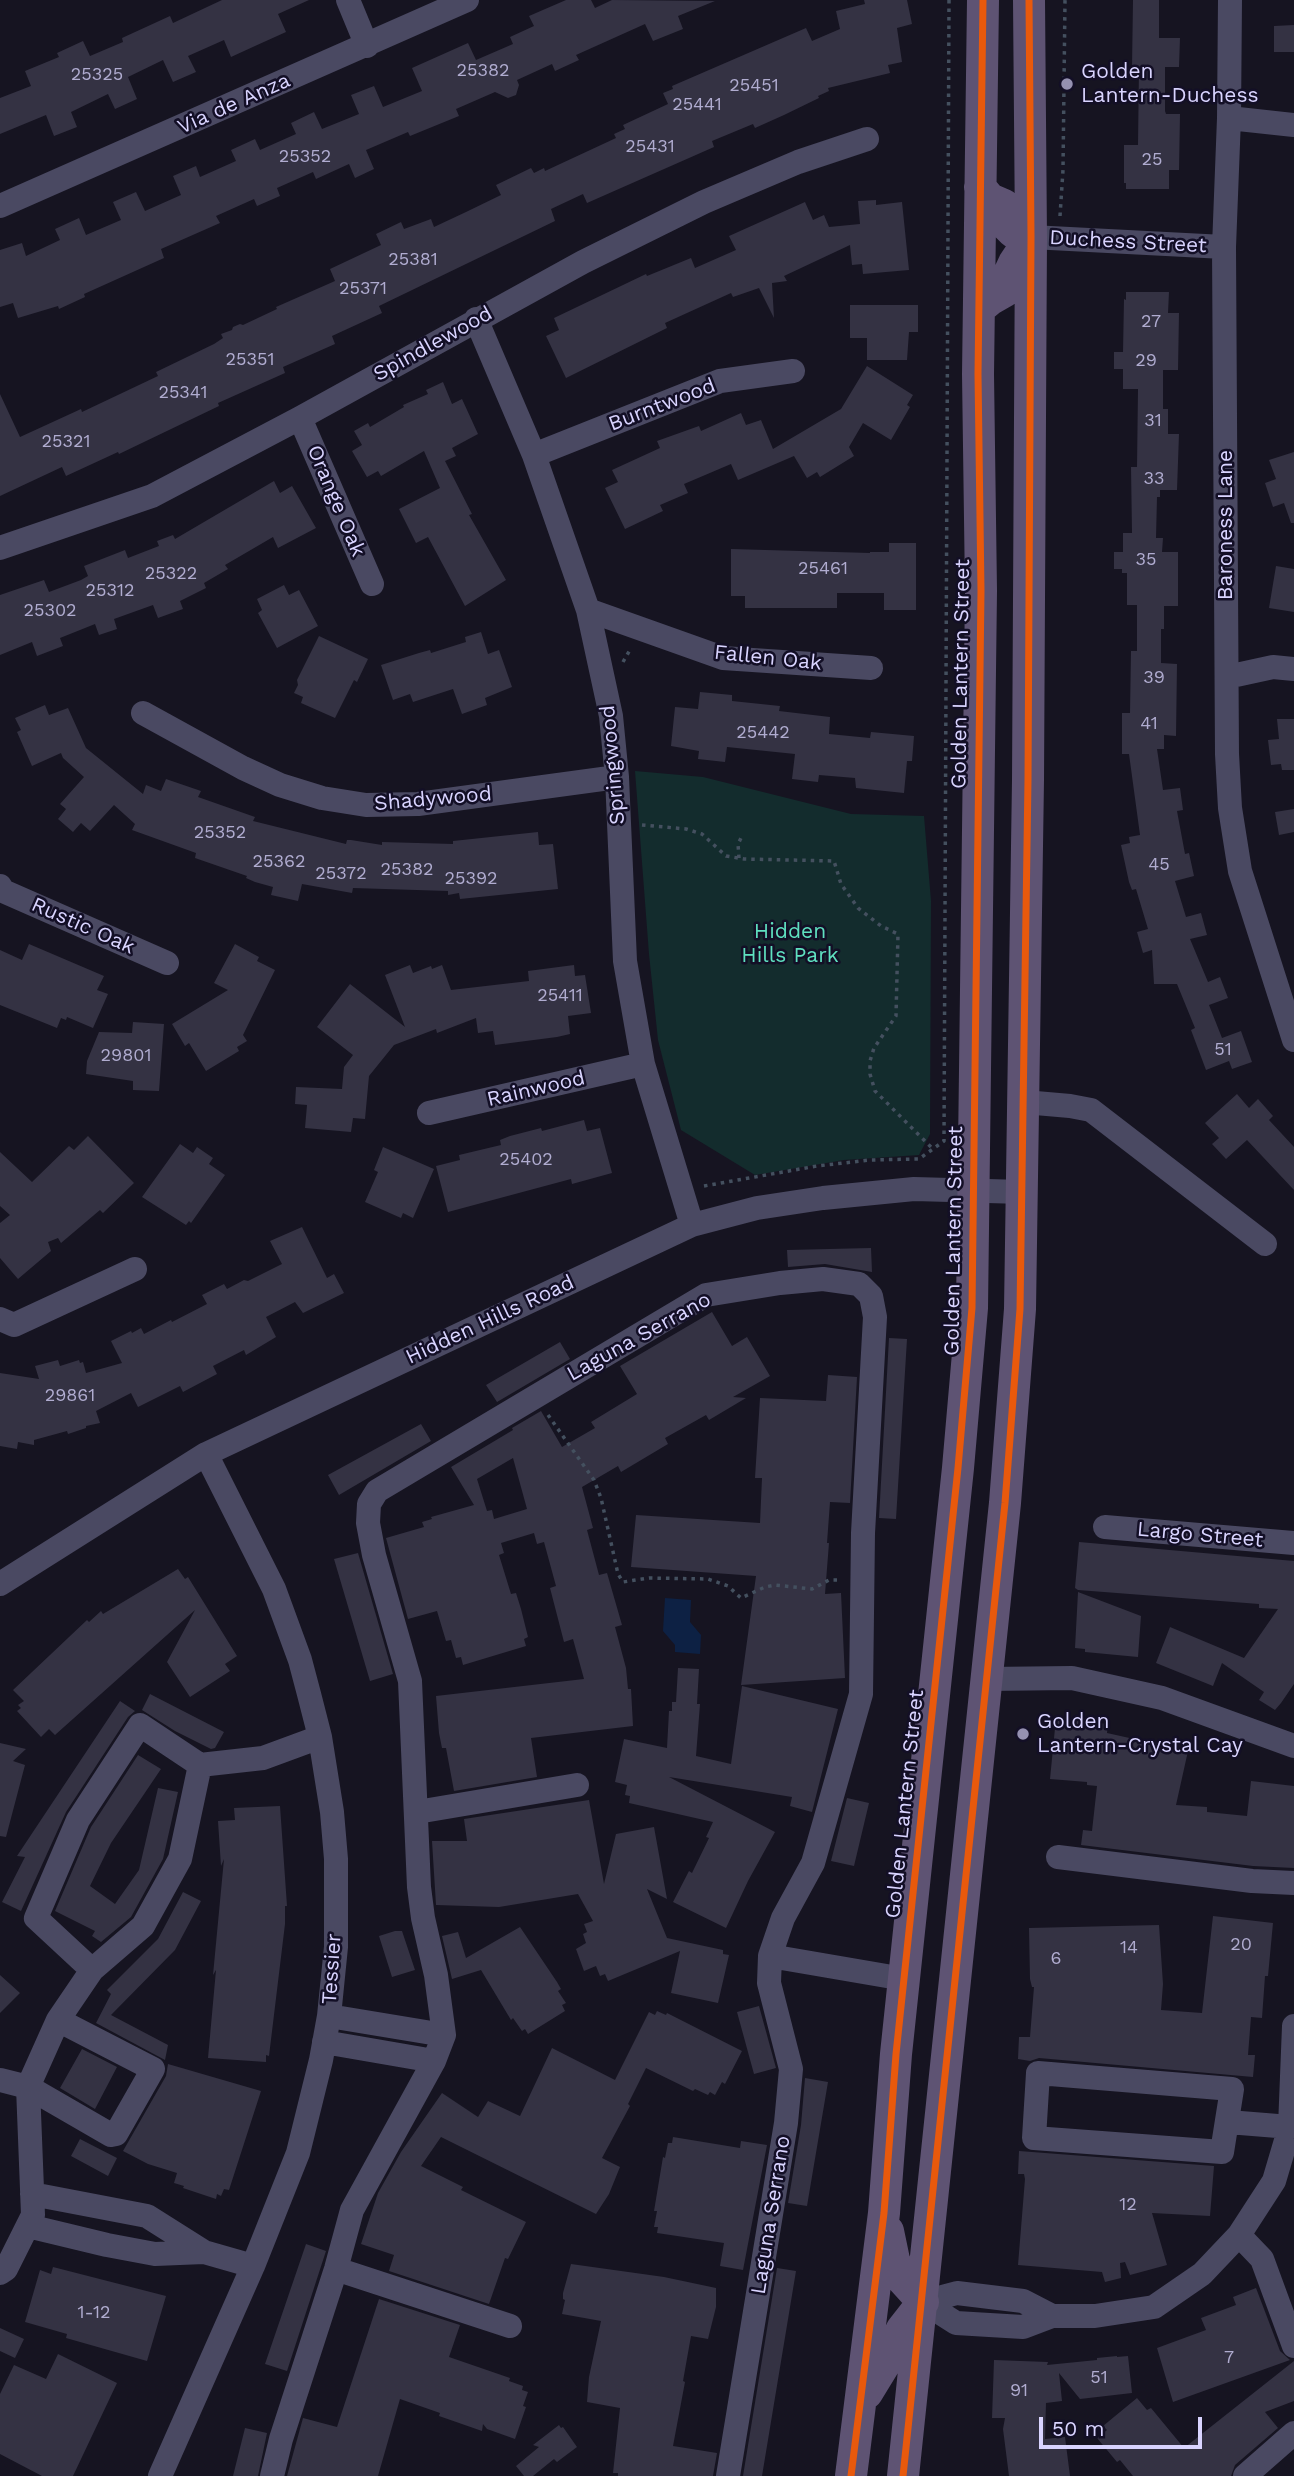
<!DOCTYPE html>
<html>
<head>
<meta charset="utf-8">
<style>
	body { margin:0 }
	#map { position:relative; width:1294px; height:2476px; overflow:hidden; background:#161421; font-family:"Work Sans",sans-serif }
	canvas { display:block }
	.scale { position:absolute; left:1039px; top:2417px; width:163px; height:32px; box-sizing:border-box; border:4px solid #d9d4ff; border-top:0; padding-left:9px; font-size:21px; line-height:24px; white-space:nowrap; color:#d9d4ff; -webkit-text-stroke:5px #130f26; paint-order:stroke }
</style>
</head>
<body>
<div id="map">
<canvas width="1294" height="2476"></canvas>
<div class="scale">50 m</div>
</div>
<script>
const c = document.querySelector('canvas').getContext('2d');
c.lineJoin = 'round';
function fill(path, color) { c.fillStyle = color; c.fill(path, 'evenodd'); }
const toPath = rows => new Path2D(rows.map(r => 'M' + r).join(''));
function stroke(path, color, width, dash) { c.strokeStyle = color; c.lineWidth = width; c.lineCap = dash ? 'butt' : 'round'; c.setLineDash(dash || []); c.stroke(path); }
function drawText(font, color, halo, rows, align = 'center') {
  c.font = font + ' "Work Sans",sans-serif'; c.lineWidth = 5; c.setLineDash([]); c.textBaseline = 'middle'; c.strokeStyle = halo; c.fillStyle = color; for (const [text, x, y, turn = 0] of rows) {
    c.save(); c.translate(x, y); c.rotate((+turn || 0) * Math.PI / 180); c.textAlign = isNaN(turn) ? turn : align; if (halo) c.strokeText(text, 0, 0); c.fillText(text, 0, 0); c.restore();
  }
}
const green = toPath([
	[635,771,703,777,851,814,924,816,931,901,930,1134,919,1155,844,1160,755,1175,681,1130,658,1040,649,954]
]);
const water = toPath([
	[665,1598,691,1600,690,1622,701,1635,700,1654,675,1652,675,1645,663,1631]
]);
const building = toPath([
	[222,0,309,0,278,14,286,32,255,46,231,57,224,40,188,56,196,72,173,82,163,60,128,77,137,99,115,109,108,94,71,112,77,127,54,136,46,115,0,134,0,98,31,86,25,71,59,57,57,53,83,41,90,56,123,42,122,38,170,16,173,23],
	[566,0,591,0,595,8,612,0,715,1,678,16,683,29,653,41,645,24,576,55,579,60,555,71,552,64,517,80,519,85,516,95,508,98,495,92,456,109,459,116,410,136,408,132,366,150,374,169,355,178,349,164,316,179,313,172,277,188,280,196,257,206,254,199,216,216,220,223,161,249,164,258,84,294,85,297,59,309,58,306,18,318,13,303,0,307,0,250,22,243,26,256,60,240,55,229,79,218,86,235,121,220,113,202,136,192,145,211,181,195,173,176,196,166,200,177,236,161,231,150,255,139,260,150,296,134,291,123,314,112,322,129,359,114,351,95,374,86,383,107,422,91,412,68,468,43,476,60,513,44,510,37,534,26,529,16],
	[864,0,907,0,912,24,897,28,902,62,888,65,890,73,828,88,829,91,818,96,819,98,784,115,755,128,753,124,712,141,714,147,587,203,583,194,551,209,555,221,379,306,382,313,332,336,335,344,283,367,285,373,218,403,219,406,119,454,118,452,66,476,62,467,0,496,0,394,20,437,81,409,82,412,158,376,156,372,214,344,223,338,221,334,232,330,233,327,240,324,243,325,277,309,276,307,335,281,330,269,381,245,376,234,401,222,404,229,431,219,434,227,466,212,501,195,496,185,531,168,534,173,544,168,545,171,616,138,614,134,625,129,623,125,668,104,663,93,673,89,672,86,806,28,812,41,840,29,836,11,865,4],
	[1133,0,1159,0,1159,38,1180,38,1179,67,1165,67,1165,111,1166,114,1180,114,1179,170,1169,170,1169,189,1126,189,1126,183,1124,183,1124,145,1138,145,1139,67,1132,67],
	[1294,25,1294,52,1274,52,1274,26],
	[876,200,876,205,902,202,909,270,863,274,862,264,852,265,850,245,784,276,787,281,772,283,774,318,759,288,733,297,731,293,665,323,667,328,566,378,546,336,559,330,554,318,646,274,647,276,691,258,695,268,736,250,729,236,805,202,813,220,824,215,829,227,860,224,858,201],
	[1126,292,1169,292,1168,313,1179,313,1178,370,1163,370,1163,409,1168,409,1168,434,1179,434,1177,490,1160,490,1160,497,1157,497,1156,538,1163,538,1162,552,1178,552,1178,606,1164,606,1164,629,1161,629,1161,663,1177,664,1176,736,1164,735,1164,749,1157,749,1163,790,1180,788,1183,810,1177,811,1185,854,1189,853,1194,876,1175,881,1186,917,1201,913,1207,935,1190,939,1208,982,1220,977,1228,998,1209,1005,1222,1038,1241,1031,1252,1062,1232,1069,1229,1061,1206,1070,1191,1030,1195,1028,1177,984,1154,984,1152,950,1143,953,1137,932,1148,929,1136,889,1132,890,1129,882,1121,845,1130,843,1129,837,1140,835,1129,754,1122,754,1122,713,1130,713,1131,651,1137,651,1137,605,1127,605,1127,573,1122,573,1122,569,1114,569,1114,552,1123,552,1123,533,1132,533,1131,467,1137,467,1138,389,1123,389,1123,369,1114,369,1114,352,1123,352,1124,299,1126,300],
	[850,305,918,305,918,332,909,332,907,360,867,360,867,338,850,338],
	[867,366,913,395,907,405,910,407,891,440,863,423,849,447,854,456,820,477,817,472,807,478,794,456,738,480,731,464,684,484,688,493,660,505,663,511,625,529,605,488,618,482,612,470,660,448,657,441,699,426,701,431,741,413,746,425,761,420,773,449,841,409],
	[443,382,452,404,462,399,478,434,452,448,456,456,445,461,472,514,469,515,506,580,465,606,428,537,416,543,399,509,440,488,424,451,381,476,378,471,367,477,352,451,362,445,354,431,368,423,370,427,404,407,403,405,428,394,426,390],
	[1294,452,1294,523,1291,523,1284,503,1273,507,1265,483,1276,479,1269,460],
	[274,481,280,493,292,486,316,528,278,548,273,537,225,565,228,569,204,583,206,588,180,601,183,609,158,618,153,605,114,619,117,629,99,635,95,624,60,638,63,646,37,656,32,642,0,655,0,595,44,580,49,592,81,580,88,576,84,566,125,550,128,558,159,546,157,541,173,535,175,539],
	[889,543,916,543,916,610,884,610,884,593,837,593,837,608,745,608,745,596,731,596,731,549,870,553,870,552,889,552],
	[1276,566,1294,569,1294,612,1269,608],
	[284,585,289,595,299,590,318,626,277,648,258,613,262,610,257,599],
	[481,632,488,654,499,650,512,687,485,698,487,705,462,714,453,689,413,702,410,694,393,700,381,665,419,653,430,650,431,653,466,642,465,637],
	[319,636,368,659,357,682,354,680,335,718,301,703,303,697,294,693,298,685,297,680],
	[700,692,732,695,732,701,780,706,779,711,830,717,829,734,870,738,871,732,914,736,912,761,907,761,904,793,856,788,855,778,819,775,818,782,792,779,795,754,727,747,725,762,698,759,699,751,671,746,675,707,698,709],
	[45,705,49,715,68,708,86,748,143,794,146,785,161,791,166,779,201,791,198,797,255,817,253,821,346,844,347,840,351,840,382,845,382,842,453,844,453,841,538,832,539,845,553,844,558,889,460,899,459,893,448,895,448,891,353,888,352,893,302,884,298,901,271,895,273,887,255,882,246,878,247,876,195,858,196,853,132,830,135,824,114,805,90,831,81,823,73,832,58,819,66,809,60,804,84,777,63,758,61,753,32,766,17,732,21,730,15,718],
	[1277,719,1294,719,1294,770,1282,770,1281,764,1271,765,1268,740,1279,739],
	[1294,809,1294,832,1279,835,1275,812],
	[29,944,104,976,97,990,108,994,93,1028,67,1017,66,1020,61,1018,57,1028,0,1005,0,950,22,960],
	[235,944,259,957,257,961,275,970,243,1035,247,1041,237,1047,239,1051,206,1071,189,1043,185,1046,172,1024,228,990,214,983],
	[410,965,413,973,431,966,432,969,442,965,451,990,529,981,528,971,574,965,575,976,585,975,591,1013,568,1016,570,1034,557,1037,495,1045,493,1031,478,1033,476,1018,437,1033,436,1029,394,1045,369,1076,365,1119,353,1118,351,1132,305,1128,307,1105,295,1104,296,1087,342,1089,344,1067,353,1055,317,1027,350,984,405,1027,385,975],
	[133,1022,164,1024,159,1091,133,1090,133,1081,86,1074,87,1061,99,1032,132,1033],
	[1237,1094,1249,1108,1258,1099,1273,1116,1269,1120,1294,1147,1294,1190,1247,1140,1226,1159,1212,1144,1219,1138,1205,1123],
	[584,1120,587,1131,600,1128,612,1173,572,1184,571,1179,448,1212,436,1166,460,1160,459,1155,501,1145,500,1140,510,1136,541,1128,542,1131],
	[88,1136,134,1183,103,1213,100,1210,61,1243,58,1238,48,1242,51,1251,18,1279,0,1258,0,1223,10,1215,0,1206,0,1152,32,1182,69,1146,74,1150],
	[180,1144,193,1153,197,1147,213,1158,209,1164,225,1175,191,1223,189,1221,186,1225,142,1197],
	[383,1147,434,1169,413,1218,403,1213,401,1218,365,1202,378,1172,374,1170],
	[302,1227,327,1278,334,1274,344,1293,303,1313,295,1302,266,1317,276,1337,246,1355,244,1350,213,1366,217,1374,183,1392,180,1386,138,1407,131,1393,96,1411,100,1423,86,1426,86,1428,68,1434,67,1431,34,1440,34,1445,18,1442,17,1449,0,1446,0,1373,39,1379,35,1366,58,1360,60,1366,79,1360,80,1363,83,1362,86,1373,122,1363,111,1341,131,1331,132,1333,141,1328,144,1334,171,1320,172,1322,207,1304,202,1295,224,1284,227,1289,244,1280,248,1281,282,1264,270,1241],
	[871,1248,872,1272,825,1264,788,1267,787,1250],
	[712,1312,732,1346,747,1337,770,1376,733,1397,746,1398,709,1420,706,1415,665,1438,668,1444,621,1472,618,1466,582,1487,593,1528,587,1530,599,1575,607,1573,622,1625,615,1627,626,1668,628,1689,631,1689,633,1726,531,1738,537,1777,454,1791,446,1748,442,1748,439,1733,436,1696,584,1679,573,1639,564,1642,550,1588,556,1586,544,1542,537,1544,534,1533,501,1543,504,1553,499,1555,511,1594,516,1593,521,1609,528,1637,524,1639,526,1646,463,1665,461,1657,456,1658,451,1640,446,1641,437,1611,408,1619,386,1538,424,1527,422,1522,432,1519,431,1517,474,1505,451,1467,513,1430,512,1428,541,1411,562,1447,595,1428,591,1422,637,1394,620,1366],
	[513,1458,527,1509,494,1519,492,1510,487,1511,477,1479],
	[889,1338,907,1339,896,1519,879,1518],
	[560,1342,570,1359,497,1402,486,1385],
	[828,1375,857,1377,850,1503,830,1502,827,1543,829,1543,825,1594,841,1593,845,1678,741,1685,756,1576,631,1567,636,1515,760,1523,762,1478,755,1478,760,1398,826,1401],
	[421,1424,431,1441,339,1495,328,1475],
	[1079,1542,1294,1561,1294,1684,1281,1703,1275,1710,1259,1700,1264,1692,1222,1663,1213,1686,1156,1663,1170,1627,1244,1658,1278,1609,1259,1608,1259,1604,1078,1590,1075,1588],
	[358,1553,393,1674,370,1681,334,1559],
	[178,1569,185,1579,188,1577,237,1656,225,1664,230,1671,190,1697,167,1662,195,1610,55,1735,49,1729,41,1737,17,1711,21,1708,18,1705,24,1701,13,1690,87,1620,89,1622,101,1611,103,1614],
	[1078,1592,1141,1616,1138,1657,1085,1652,1085,1649,1075,1648],
	[678,1668,699,1669,697,1704,700,1704,696,1756,731,1764,742,1686,838,1709,812,1812,790,1806,792,1797,669,1777,775,1832,748,1881,726,1928,673,1902,689,1871,692,1873,709,1838,706,1837,713,1822,629,1803,630,1796,625,1795,627,1785,615,1782,624,1739,667,1748,669,1711,672,1711,672,1702,676,1702],
	[150,1694,224,1732,215,1748,211,1749,175,1731,142,1710],
	[120,1701,135,1711,128,1717,66,1812,21,1911,2,1902,25,1857,17,1856],
	[1056,1718,1108,1724,1107,1733,1188,1751,1176,1805,1207,1807,1207,1812,1247,1816,1251,1781,1294,1786,1294,1868,1253,1866,1081,1845,1083,1830,1092,1831,1097,1786,1087,1785,1087,1782,1050,1779],
	[0,1743,26,1749,13,1761,25,1765,6,1837,0,1836],
	[138,1755,161,1769,111,1843,90,1886,115,1904,139,1870,158,1788,178,1792,163,1859,131,1917,101,1942,92,1936,95,1931,55,1911,91,1827],
	[847,1798,869,1803,854,1866,831,1861],
	[589,1800,604,1884,616,1834,654,1827,667,1899,647,1889,667,1938,723,1950,723,1954,729,1955,718,2003,671,1993,680,1951,608,1981,605,1974,600,1976,596,1966,584,1971,576,1949,586,1943,583,1934,587,1932,584,1924,593,1921,578,1894,499,1907,436,1905,432,1841,467,1841,464,1819],
	[280,1806,287,1906,285,1906,285,1924,269,2056,266,2055,266,2062,208,2058,216,1970,213,1975,224,1859,221,1866,218,1821,235,1820,234,1808],
	[183,1892,201,1901,175,1950,111,2015,168,2045,165,2060,96,2023,111,1994,107,1990,158,1939],
	[1213,1916,1273,1923,1268,1976,1265,1976,1262,2018,1251,2017,1248,2055,1255,2055,1253,2077,1039,2058,1030,2061,1018,2059,1019,2037,1030,2037,1034,1987,1032,1987,1030,1979,1029,1928,1159,1925,1163,1984,1161,2010,1202,2013],
	[520,1927,557,1982,561,1989,558,1991,566,2003,562,2005,565,2011,528,2034,525,2029,522,2031,513,2018,511,2020,481,1970,452,1979,442,1936,458,1932,466,1958],
	[395,1931,402,1931,415,1970,392,1977,379,1936],
	[0,1975,20,1993,0,2013],
	[759,2006,776,2068,754,2074,737,2012],
	[657,2011,666,2015,667,2013,742,2051,725,2084,722,2082,715,2095,710,2092,708,2095,695,2089,693,2091,646,2068,628,2104,630,2106,602,2158,620,2167,609,2194,596,2214,441,2137,421,2166,463,2187,461,2190,526,2222,508,2259,505,2258,489,2304,389,2271,394,2255,361,2244,378,2193,401,2152,442,2093,478,2117,488,2101,520,2116,552,2048,615,2080,649,2012,655,2015],
	[82,2049,117,2067,95,2109,60,2088],
	[168,2064,261,2091,229,2190,224,2189,221,2196,217,2194,216,2199,183,2188,184,2186,174,2183,177,2173,148,2164,123,2151,166,2076],
	[805,2078,828,2082,807,2206,788,2203,801,2125],
	[673,2137,740,2148,741,2141,767,2145,743,2270,720,2266,724,2243,657,2233,658,2227,654,2227,657,2211,654,2211,663,2157,665,2158,668,2143,672,2143],
	[80,2139,117,2158,108,2176,71,2156],
	[1019,2151,1214,2166,1210,2216,1152,2213,1167,2265,1130,2275,1125,2262,1120,2263,1121,2278,1105,2282,1102,2272,1018,2265,1025,2179,1024,2174,1018,2174],
	[306,2244,326,2251,287,2371,265,2364],
	[571,2264,664,2277,716,2288,716,2307,708,2339,691,2336,683,2381,685,2382,673,2446,717,2453,713,2476,618,2476,618,2473,613,2473,620,2408,587,2402,589,2377,601,2321,562,2314,565,2300,563,2299,563,2293],
	[53,2267,166,2296,147,2361,66,2338,67,2334,25,2322,40,2270,51,2274],
	[777,2268,796,2271,762,2476,743,2476],
	[1256,2288,1280,2351,1290,2360,1173,2402,1157,2348,1206,2330,1201,2318,1236,2305,1233,2297],
	[379,2299,460,2325,449,2357,510,2378,509,2381,523,2386,522,2390,528,2392,523,2406,526,2407,515,2439,487,2429,483,2424,482,2431,439,2416,440,2413,400,2399,378,2476,287,2476,303,2418,337,2427],
	[0,2328,24,2339,15,2358,0,2351],
	[58,2354,117,2383,73,2476,42,2476,0,2454,0,2394,14,2365,46,2379],
	[1117,2356,1117,2357,1128,2356,1132,2393,1080,2399,1059,2373,1062,2401,1046,2403,1045,2439,1065,2437,1070,2476,1009,2476,1003,2429,1005,2418,992,2418,994,2360,1048,2362,1047,2365,1097,2360,1097,2358],
	[1294,2361,1294,2401,1265,2412,1278,2428,1235,2465,1231,2476,1133,2476,1120,2460,1117,2462,1097,2438,1107,2430,1103,2426,1137,2398,1147,2410,1151,2408,1184,2448],
	[559,2425,561,2428,563,2427,577,2447,557,2462,554,2459,533,2476,524,2476,516,2466,539,2447,533,2445],
	[245,2428,267,2433,258,2476,233,2476]
]);
const path = toPath([
	[1060,216,1063,170,1065,0],
	[623,662,631,648],
	[642,825,686,829,702,834,726,856,744,859,834,861,841,884,858,908,881,926,898,934,896,1016,874,1048,870,1061,870,1074,875,1091,933,1149],
	[739,858,738,844,741,838],
	[704,1186,817,1166,870,1160,919,1159,944,1141,949,0],
	[548,1415,594,1480,601,1498,618,1574,623,1582,649,1578,708,1579,728,1586,741,1598,765,1587,775,1585,812,1589,829,1580,840,1580]
]);
const minor = toPath([
	[348,0,367,46],
	[1230,0,1229,118,1224,247,1227,754,1230,808,1240,871,1294,1040],
	[1229,118,1294,125],
	[0,206,467,0],
	[1031,237,1224,247],
	[476,319,534,455,588,610,611,716,617,777,625,961,643,1064,692,1225],
	[300,418,372,584],
	[534,455,720,381,793,371],
	[0,548,152,496,300,418,583,262,704,202,798,162,867,139],
	[588,610,723,658,871,668],
	[1227,677,1273,667,1294,669],
	[143,713,243,768,280,785,322,798,366,805,418,804,617,777],
	[0,886,3,891,167,963],
	[1024,1102,1070,1106,1091,1110,1265,1244],
	[429,1113,643,1064],
	[0,1319,14,1325,135,1269],
	[1105,1527,1294,1543],
	[0,1584,206,1454,692,1225,757,1208,823,1198,914,1189,1023,1192],
	[987,1679,1072,1678,1162,1698,1294,1746],
	[417,1812,577,1785],
	[1058,1857,1252,1881,1294,1883],
	[770,1956,904,1979],
	[92,1970,36,1918,78,1820,140,1725,200,1765,263,1758,320,1737],
	[329,2016,444,2035],
	[324,2042,434,2061],
	[1038,2073,1232,2089,1222,2152,1034,2138,1038,2073],
	[0,2080,28,2087,111,2135,116,2134,153,2069,58,2020],
	[1228,2122,1290,2127],
	[32,2194,147,2216,204,2252,253,2266],
	[28,2226,107,2245,155,2254,204,2252],
	[1239,2235,1262,2259,1294,2346],
	[336,2269,510,2326],
	[0,2273,6,2269,33,2215,28,2087,58,2020,92,1970,143,1926,180,1859,200,1765],
	[923,2302,956,2323,1023,2327,1052,2316,1095,2316,1154,2307,1202,2274,1239,2235,1274,2181,1290,2127,1294,2026],
	[923,2302,957,2293,1023,2301,1052,2316],
	[160,2476,253,2266,298,2153,321,2060,329,2016,336,1947,336,1859,332,1812,320,1737,309,1694,300,1660,274,1589,206,1454],
	[272,2476,281,2439,336,2269,352,2210,434,2061,444,2035,436,1975,423,1918,419,1887,410,1681,374,1555,368,1523,369,1504,377,1491,706,1295,780,1283,823,1279,859,1284,871,1296,875,1317,863,1533,861,1694,813,1863,783,1918,770,1956,769,1983,791,2069,786,2123,728,2476],
	[1245,2476,1294,2433]
]);
const major = toPath([
	[980,187,990,199,1004,205,1007,226,1013,232,1031,237],
	[979,309,991,299,1005,291,1007,278,1014,263,1030,239],
	[888,2231,894,2260,903,2280,923,2302],
	[867,2393,889,2357,902,2329,920,2306],
	[851,2476,884,2213,896,2054,958,1468,972,1308,981,591,978,374,983,0],
	[903,2476,1005,1503,1020,1309,1028,780,1031,237,1029,0]
]);
const cycleway = toPath([
	[851,2476,884,2213,896,2054,958,1468,972,1308,981,591,978,374,983,0],
	[903,2476,1005,1503,1020,1309,1028,780,1031,237,1029,0]
]);
const markers = [
	[1067,84,7,"#9591b1"],
	[1023,1734,7,"#9591b1"]
];
const numberNames = [
	["25382",483,71],
	["25325",97,75],
	["25451",754,86],
	["25441",697,105],
	["25431",650,147],
	["25352",305,157],
	["25",1152,160],
	["25381",413,260],
	["25371",363,289],
	["27",1151,322],
	["25351",250,360],
	["29",1146,361],
	["25341",183,393],
	["31",1153,421],
	["25321",66,442],
	["33",1154,479],
	["35",1146,560],
	["25461",823,569],
	["25322",171,574],
	["25312",110,591],
	["25302",50,611],
	["39",1154,678],
	["41",1149,724],
	["25442",763,733],
	["25352",220,833],
	["25362",279,862],
	["45",1159,865],
	["25382",407,870],
	["25372",341,874],
	["25392",471,879],
	["25411",560,996],
	["51",1223,1050],
	["29801",126,1056],
	["25402",526,1160],
	["29861",70,1396],
	["20",1241,1945],
	["14",1129,1948],
	["6",1056,1959],
	["12",1128,2205],
	["1-12",94,2313],
	["7",1229,2358],
	["51",1099,2378],
	["91",1019,2391]
];
const poiNames = [
	["Golden",1081,72],
	["Lantern-Duchess",1081,96],
	["Golden",1037,1722],
	["Lantern-Crystal Cay",1037,1746]
];
const streetNames = [
	["Via de Anza",234,104,-24],
	["Duchess Street",1128,242,3],
	["Spindlewood",433,344,-29],
	["Burntwood",662,405,-21],
	["Orange Oak",336,501,67],
	["Baroness Lane",1226,525,-90],
	["Fallen Oak",768,658,6],
	["Golden Lantern Street",961,674,-89],
	["Springwood",613,765,-95],
	["Shadywood",433,799,-5],
	["Rustic Oak",83,926,24],
	["Rainwood",536,1089,-13],
	["Golden Lantern Street",954,1241,-89],
	["Hidden Hills Road",490,1320,-25],
	["Laguna Serrano",639,1337,-29],
	["Largo Street",1200,1535,5],
	["Golden Lantern Street",905,1804,-84],
	["Tessier",332,1969,-86],
	["Laguna Serrano",771,2215,-81]
];
const parkNames = [
	["Hidden",790,932],
	["Hills Park",790,956]
];
fill(green, '#132c2d');
fill(water, '#0d2144');
fill(building, '#343243');
stroke(path, '#44505f', 3.5, [3.5, 5]);
stroke(minor, '#4a4962', 24);
stroke(major, '#5e5373', 32);
stroke(cycleway, '#e8590c', 7);
for (const [x, y, r, color] of markers) { const dot = new Path2D(); dot.arc(x, y, r, 0, 2 * Math.PI); c.fillStyle = color; c.fill(dot); stroke(dot, '#130f26', 2.5); }
drawText('18px', '#b0acd0', null, numberNames);
drawText('21px', '#d9d4ff', '#130f26', poiNames, 'left');
drawText('21px', '#d9d4ff', '#130f26', streetNames);
drawText('21px', '#5fe0c0', '#130f26', parkNames);
</script>
</body>
</html>
